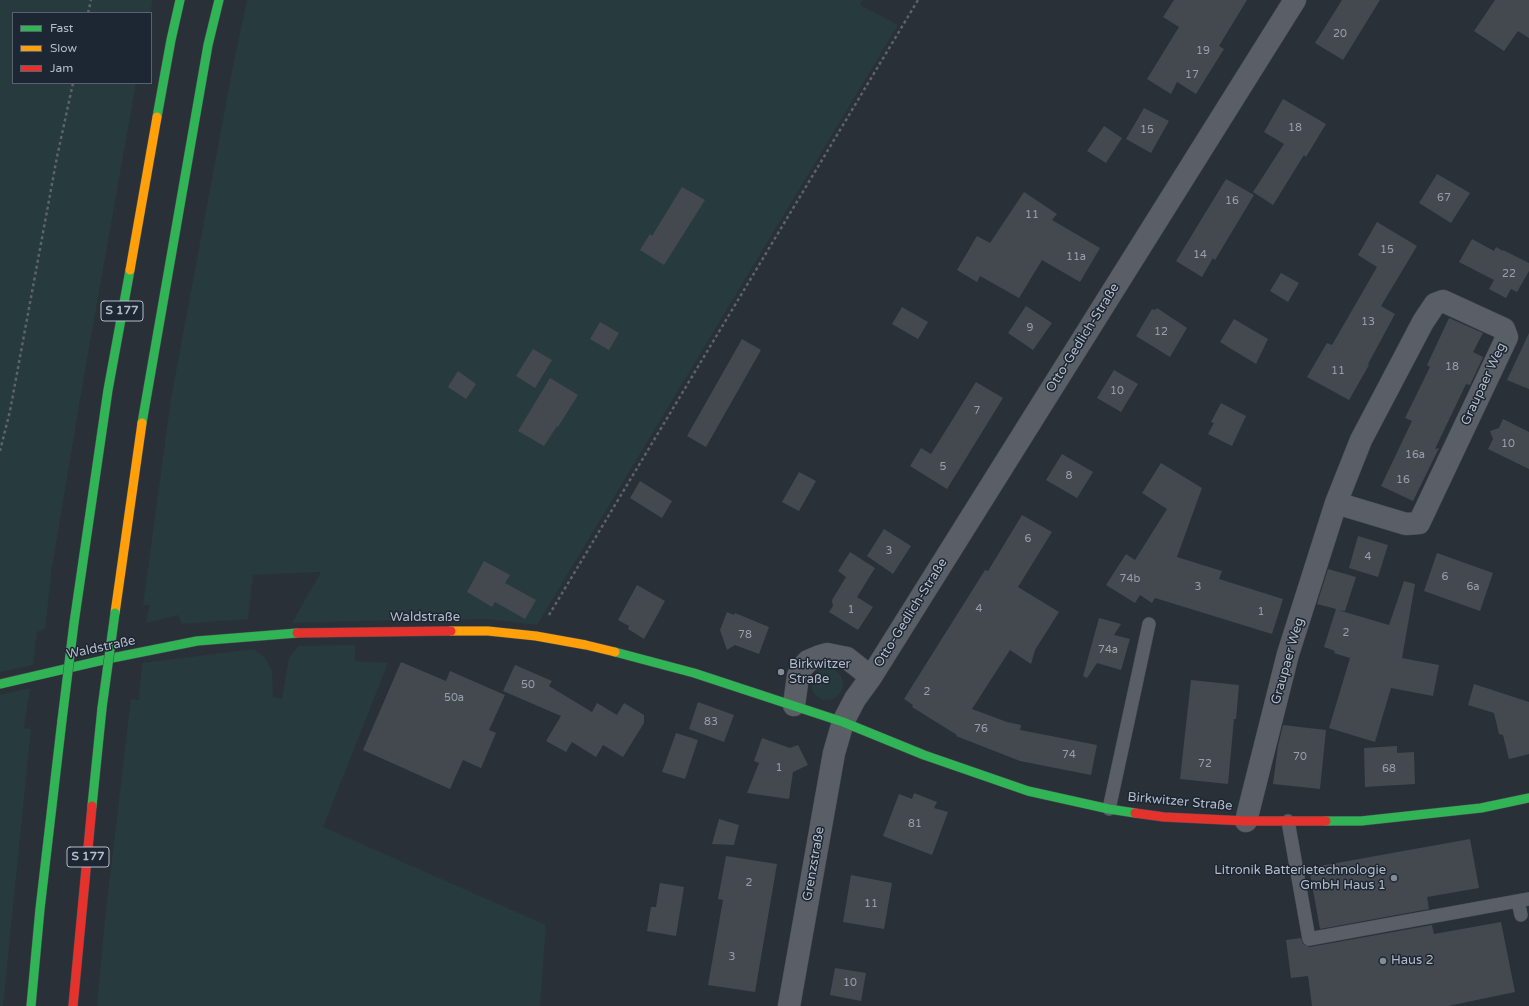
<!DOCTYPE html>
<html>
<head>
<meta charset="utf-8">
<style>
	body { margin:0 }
	#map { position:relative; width:1529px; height:1006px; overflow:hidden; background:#2a3038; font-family:"Varela Round",sans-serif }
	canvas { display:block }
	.legend { position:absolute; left:12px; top:12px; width:140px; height:72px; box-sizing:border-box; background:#1d2633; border:1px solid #59626f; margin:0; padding:5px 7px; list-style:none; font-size:12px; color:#b4bcc9 }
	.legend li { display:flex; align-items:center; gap:8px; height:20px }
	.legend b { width:20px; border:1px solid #59626f }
</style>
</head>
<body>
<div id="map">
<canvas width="1529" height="1006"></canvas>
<ul class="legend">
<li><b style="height:5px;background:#30b455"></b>Fast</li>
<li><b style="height:5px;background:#ff9f0a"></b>Slow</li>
<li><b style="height:5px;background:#e5322d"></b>Jam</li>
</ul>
</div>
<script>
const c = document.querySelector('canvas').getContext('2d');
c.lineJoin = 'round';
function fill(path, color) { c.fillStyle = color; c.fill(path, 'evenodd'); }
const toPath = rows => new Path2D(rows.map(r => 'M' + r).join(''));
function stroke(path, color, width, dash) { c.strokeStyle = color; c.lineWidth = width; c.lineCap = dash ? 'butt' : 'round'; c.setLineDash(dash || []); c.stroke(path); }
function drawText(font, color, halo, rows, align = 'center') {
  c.font = font + ' "Varela Round",sans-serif'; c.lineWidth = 3; c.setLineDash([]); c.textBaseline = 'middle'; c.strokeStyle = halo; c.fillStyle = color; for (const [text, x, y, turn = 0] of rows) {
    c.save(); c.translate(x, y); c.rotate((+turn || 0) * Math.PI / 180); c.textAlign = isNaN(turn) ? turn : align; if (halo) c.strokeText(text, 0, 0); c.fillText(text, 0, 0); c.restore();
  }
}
const green = toPath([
	[0,0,153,0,150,13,13,13,13,83,136,83,83,382,52,567,45,629,37,632,33,665,0,672],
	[247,0,863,0,860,5,898,25,537,625,487,619,398,620,292,623,321,572,253,575,248,619,182,624,178,615,146,623,150,605,143,605,171,399,233,66],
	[355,645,355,661,388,663,323,827,546,925,540,1006,97,1006,105,919,131,699,139,700,142,663,254,649,265,658,272,671,273,697,282,699,289,658,298,646],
	'811 684a16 16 0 1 1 32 0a16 16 0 1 1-32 0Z',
	[30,688,24,728,31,729,3,1006,0,1006,0,695]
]);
const building = toPath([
	[1174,0,1247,0,1219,46,1224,49,1196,94,1177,82,1171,94,1147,79,1179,27,1163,17],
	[1342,0,1380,0,1343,60,1315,43],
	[1495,0,1529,0,1529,38,1518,31,1504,51,1474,31],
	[1283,99,1326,124,1306,157,1304,155,1273,205,1253,192,1284,144,1264,132],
	[1144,108,1169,121,1151,153,1126,139],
	[1104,126,1122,138,1106,163,1087,151],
	[1437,174,1470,193,1451,223,1419,203],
	[1226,179,1254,195,1215,260,1213,258,1202,277,1176,261],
	[682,187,705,200,664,265,640,250,650,234,652,236],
	[1024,192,1057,214,1052,220,1100,248,1080,282,1042,260,1019,298,980,276,977,282,957,270,977,236,990,243],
	[1377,222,1417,246,1381,306,1395,314,1368,364,1369,365,1349,400,1307,377,1327,343,1332,345,1377,267,1358,255],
	[1472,239,1494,251,1496,247,1503,251,1503,250,1529,263,1529,271,1517,292,1511,289,1506,298,1489,289,1494,280,1459,262],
	[1281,273,1299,283,1288,302,1270,291],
	[1026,306,1052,323,1033,350,1008,333],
	[902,307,928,322,918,339,892,324],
	[1157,308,1187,328,1170,357,1136,336,1152,309,1155,310],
	[1449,318,1483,333,1473,352,1483,357,1470,385,1466,384,1435,449,1439,448,1413,501,1381,486,1412,421,1405,418,1430,367,1427,365],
	[1234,319,1268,339,1256,364,1220,342],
	[600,322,619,333,609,350,590,339],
	[1529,333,1529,389,1507,380],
	[742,339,761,350,706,447,687,436],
	[533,349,552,360,535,388,516,376],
	[1114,370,1138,384,1121,412,1097,398],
	[458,371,476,384,466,399,448,387],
	[550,378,578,395,558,427,557,426,544,446,518,431],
	[976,382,1003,398,947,489,910,466,921,448,931,454],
	[1221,403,1246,416,1232,446,1208,434,1214,423,1211,422],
	[1503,419,1529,432,1529,469,1488,449,1493,439,1490,431,1499,428],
	[1062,454,1093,472,1077,498,1046,480],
	[1161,463,1202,488,1177,557,1222,571,1219,579,1283,599,1272,634,1155,598,1152,603,1140,595,1135,603,1106,585,1126,554,1135,560,1167,509,1142,493],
	[799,472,816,481,799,511,782,502],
	[640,481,672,501,662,518,630,498],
	[1022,515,1052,532,1018,587,1059,612,1035,650,1031,664,1010,650,972,709,1007,722,1021,725,1020,730,1097,745,1091,775,1020,761,956,736,957,735,912,707,913,705,904,699,985,570,988,571],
	[884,529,911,546,893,574,867,556],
	[1358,536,1388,545,1378,577,1349,568],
	[850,552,875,568,857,597,873,607,858,630,829,612,833,606,832,600,846,577,838,571],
	[1437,553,1493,573,1480,611,1424,591],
	[484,561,510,575,505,583,536,600,525,619,495,602,492,607,467,592],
	[1328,569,1356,577,1345,611,1338,610,1389,625,1404,581,1415,584,1402,658,1439,665,1433,696,1391,688,1375,742,1329,728,1350,658,1334,653,1335,651,1324,647,1336,609,1317,604],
	[637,585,665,601,644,639,628,629,629,626,618,620],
	[727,612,734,615,735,613,769,627,759,654,735,645,727,650,720,630],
	[1099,618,1121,624,1114,635,1130,639,1121,670,1097,663,1087,678,1083,676],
	[401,662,446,681,450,671,505,695,489,730,496,733,481,768,463,760,450,789,363,750],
	[515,665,552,681,549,686,592,712,597,703,617,715,624,703,644,715,644,723,623,757,603,745,596,757,572,742,566,752,546,741,561,716,503,691],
	[1191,680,1239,685,1236,719,1234,719,1228,784,1180,779],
	[1474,684,1529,702,1529,754,1509,759,1503,735,1499,734,1494,713,1468,705],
	[698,702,734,715,724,742,689,729],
	[1283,725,1326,730,1320,789,1273,784,1278,746],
	[676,733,698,740,685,779,662,772],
	[762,738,790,748,798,745,808,765,793,772,789,799,747,793,759,763,754,761],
	[1397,746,1397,753,1414,752,1415,784,1365,787,1364,748],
	[914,793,937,802,934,808,948,812,932,855,883,836,899,794,912,799],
	[719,819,739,825,734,845,712,844],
	[1470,839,1479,888,1427,897,1429,909,1320,929,1309,868],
	[726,856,777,864,755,992,708,985,723,900,718,899],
	[851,875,892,883,884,929,843,922],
	[660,883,684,887,676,936,647,931,651,907,656,907],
	[1501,922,1515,992,1448,1006,1312,1006,1308,976,1291,978,1286,940,1301,938,1303,944,1310,947,1432,925,1434,934],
	[835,968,866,973,861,1001,830,995]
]);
const path = toPath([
	[88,13,91,0],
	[0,451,10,411,57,157,73,83],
	[549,615,918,0]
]);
const lane = toPath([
	[1109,809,1149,624],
	[1288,821,1309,939,1529,899],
	[1518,901,1521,915]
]);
const street = toPath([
	[794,705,798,676,802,668,808,661,820,656,827,654,847,658,871,677],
	[1246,821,1288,654,1336,503,1361,440,1423,322,1435,304,1443,301,1504,329,1507,337,1419,523,1406,524,1336,503],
	[789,1006,834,753,843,722,855,699,871,677,1295,0]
]);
const fast = toPath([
	[157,117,171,40,180,0],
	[142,423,208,45,219,0],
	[74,623,108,390,130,270],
	[615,652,694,673,843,722,924,755,1028,791,1109,809,1135,813],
	[0,684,112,658,197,641,297,633],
	[92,806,102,708],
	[1326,821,1361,821,1481,808,1529,798],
	[31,1006,40,909,62,720]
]);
const slow = toPath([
	[130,270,157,117],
	[115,613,142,423],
	[451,631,488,631,536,636,586,645,615,652]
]);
const jam = toPath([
	[297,633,451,631],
	[1135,813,1164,817,1246,821,1326,821],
	[73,1006,92,806]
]);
const fastBridge = toPath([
	[102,708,115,613],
	[62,720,74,623]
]);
const markers = [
	[781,672,4,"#848b96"],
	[1394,878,4,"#848b96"],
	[1383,961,4,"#848b96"]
];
const numberNames = [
	["20",1340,34],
	["19",1203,51],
	["17",1192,75],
	["18",1295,128],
	["15",1147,130],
	["67",1444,198],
	["16",1232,201],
	["11",1032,215],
	["15",1387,250],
	["14",1200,255],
	["11a",1076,257],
	["22",1509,274],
	["13",1368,322],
	["9",1030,328],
	["12",1161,332],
	["18",1452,367],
	["11",1338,371],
	["10",1117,391],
	["7",977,411],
	["10",1508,444],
	["16a",1415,455],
	["5",943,467],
	["8",1069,476],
	["16",1403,480],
	["6",1028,539],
	["3",889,551],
	["4",1368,557],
	["6",1445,577],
	["74b",1130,579],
	["3",1198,587],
	["6a",1473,587],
	["4",979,609],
	["1",851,610],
	["1",1261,612],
	["2",1346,633],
	["78",745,635],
	["74a",1108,650],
	["50",528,685],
	["2",927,692],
	["50a",454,698],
	["83",711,722],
	["76",981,729],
	["74",1069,755],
	["70",1300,757],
	["72",1205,764],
	["1",779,768],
	["68",1389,769],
	["81",915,824],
	["2",749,883],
	["11",871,904],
	["3",732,957],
	["10",850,983]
];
const shields = [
	[122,311,42],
	[88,857,42]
];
const shieldNames = [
	["S 177",122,311],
	["S 177",88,857]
];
const streetNames = [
	["Otto-Gedlich-Straße",1083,338,-58],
	["Graupaer Weg",1484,384,-65],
	["Otto-Gedlich-Straße",911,613,-58],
	["Waldstraße",425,618],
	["Waldstraße",101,648,-12],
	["Graupaer Weg",1288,661,-74],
	["Birkwitzer Straße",1180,802,5],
	["Grenzstraße",814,864,-80]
];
const poiNames = [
	["Birkwitzer",789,665],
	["Straße",789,680],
	["Litronik Batterietechnologie",1386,871,"right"],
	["GmbH Haus 1",1386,886,"right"],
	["Haus 2",1391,961]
];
fill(green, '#273a3e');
fill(building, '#444950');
stroke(lane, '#484c53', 14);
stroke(street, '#484c53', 23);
stroke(fast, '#484c53', 10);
stroke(slow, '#484c53', 10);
stroke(jam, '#484c53', 10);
stroke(path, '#5d636a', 2.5, [3, 3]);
stroke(lane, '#5a5e66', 13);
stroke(street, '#5a5e66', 22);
stroke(fast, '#30b455', 9);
stroke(slow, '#ff9f0a', 9);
stroke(jam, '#e5322d', 9);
stroke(fastBridge, '#474c53', 10, []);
stroke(fastBridge, '#30b455', 9);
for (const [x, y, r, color] of markers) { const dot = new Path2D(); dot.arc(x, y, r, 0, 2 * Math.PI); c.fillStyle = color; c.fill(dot); stroke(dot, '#1d2633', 1.5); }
drawText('11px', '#989fab', null, numberNames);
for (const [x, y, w] of shields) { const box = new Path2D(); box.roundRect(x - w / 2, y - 10, w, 20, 3); c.fillStyle = '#1d2633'; c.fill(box); stroke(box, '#b4bcc9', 1); }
drawText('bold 12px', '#b4bcc9', null, shieldNames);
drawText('13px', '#b4bcc9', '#1d2633', streetNames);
drawText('13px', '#b4bcc9', '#1d2633', poiNames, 'left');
</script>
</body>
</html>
